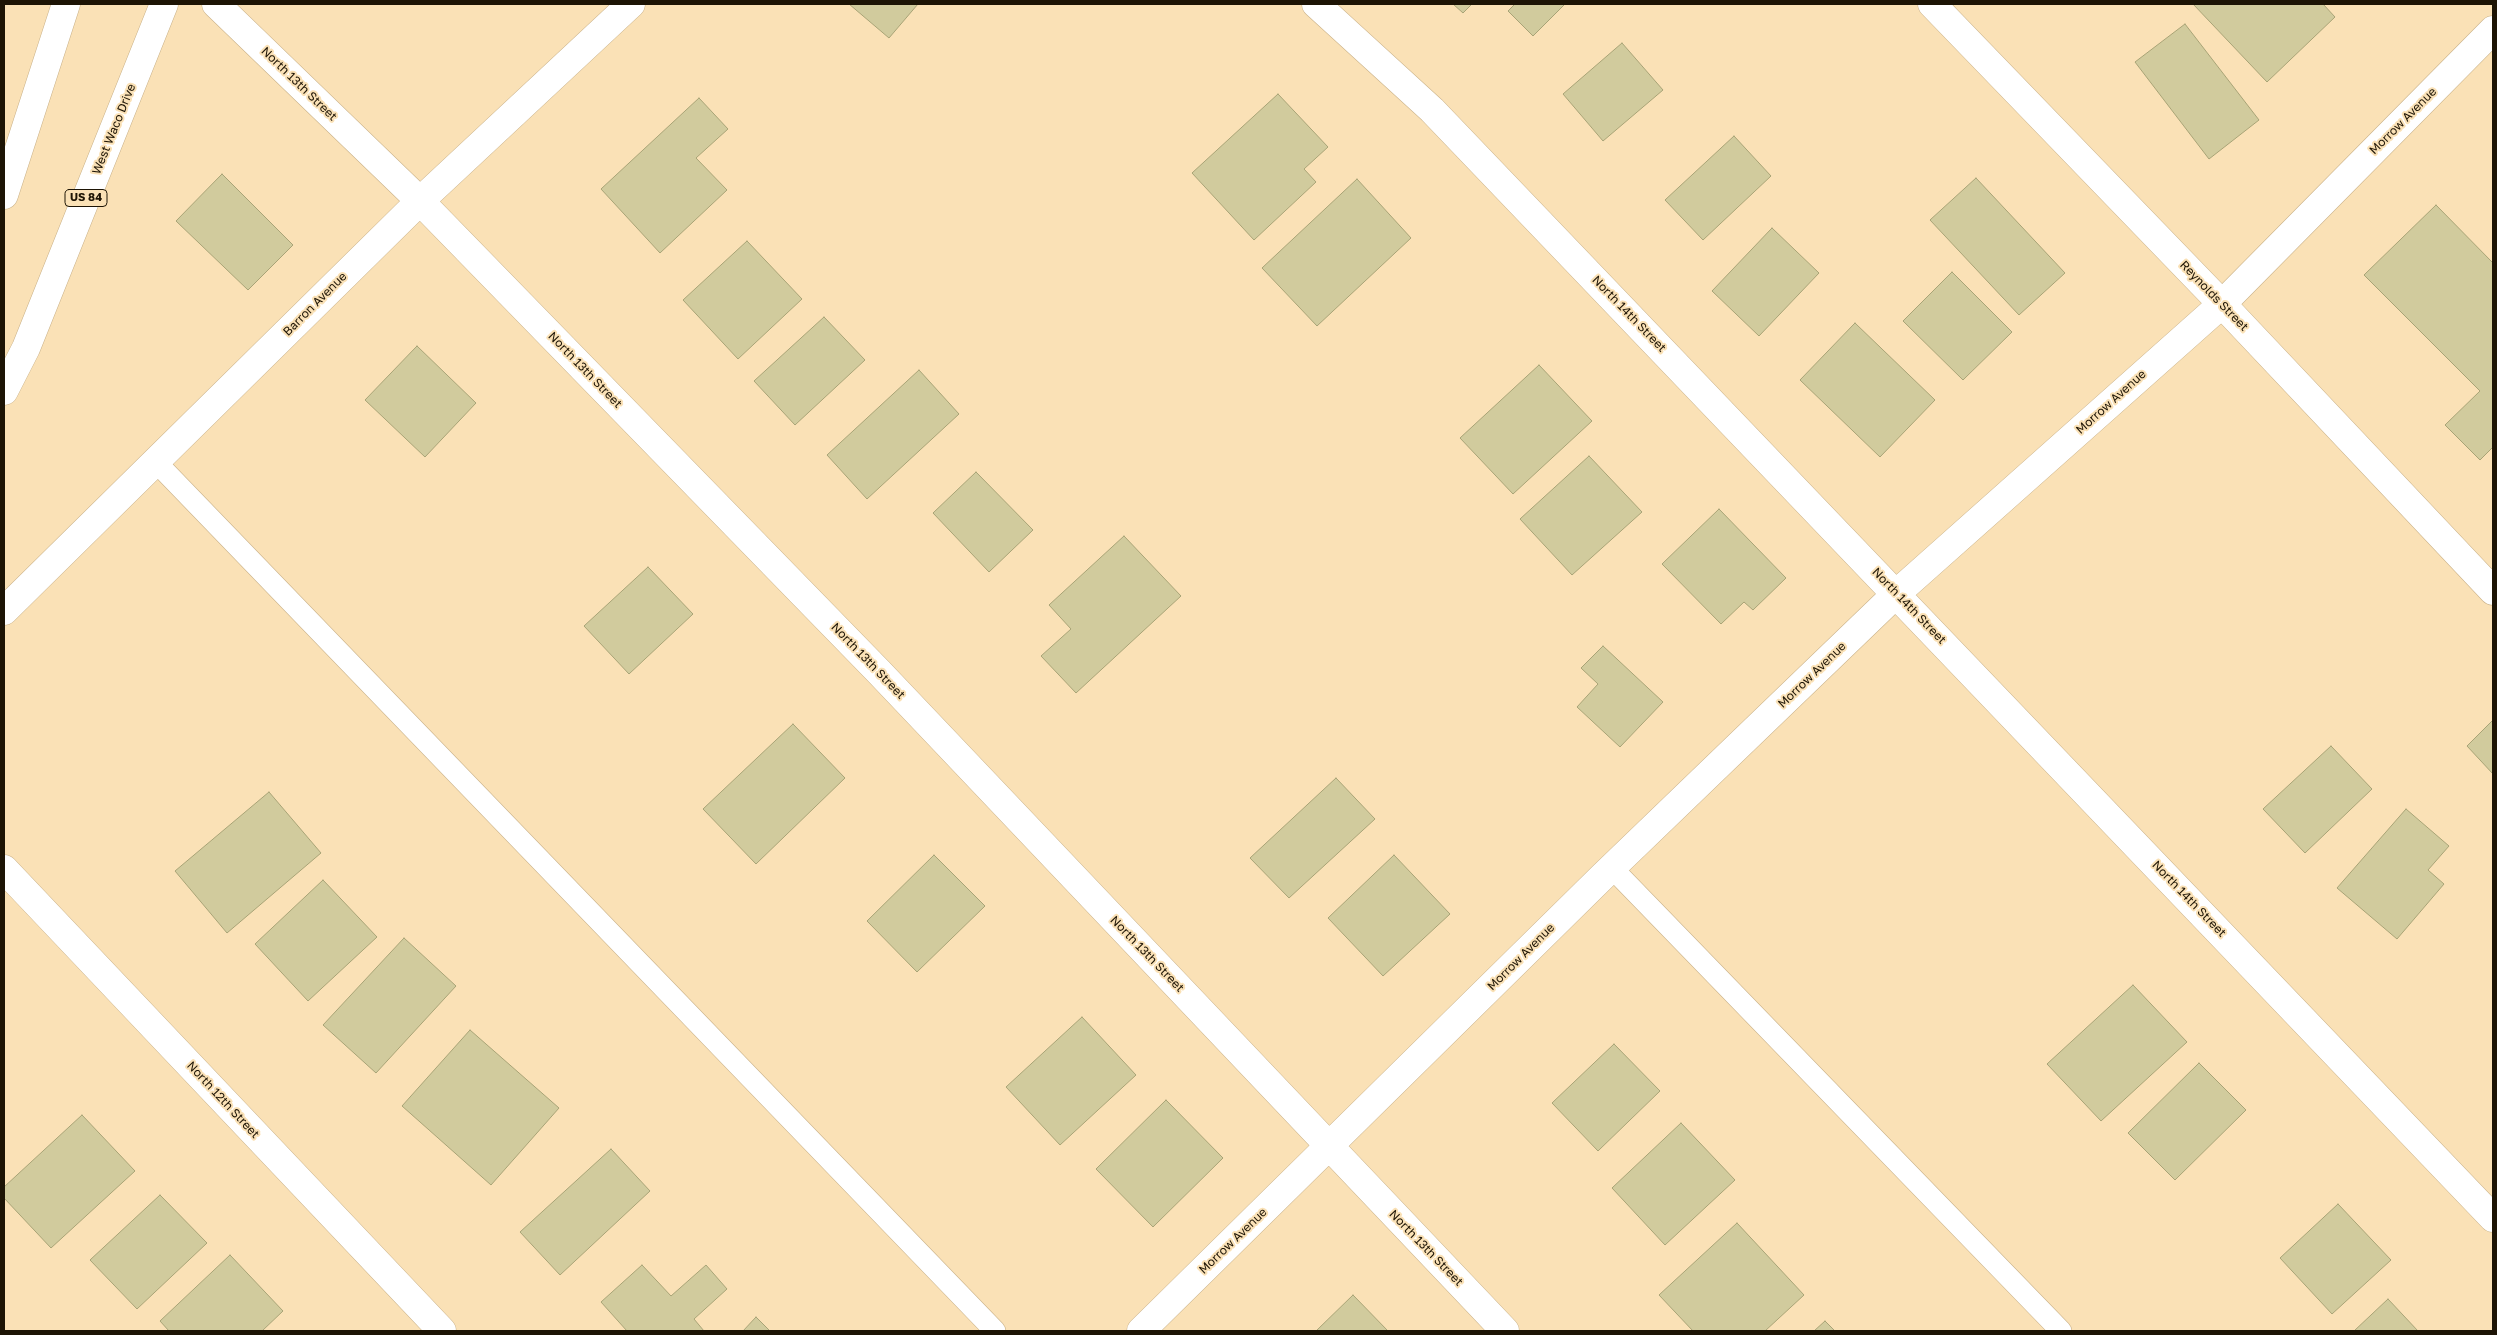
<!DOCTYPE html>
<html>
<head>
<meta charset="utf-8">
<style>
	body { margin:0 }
	#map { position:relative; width:2497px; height:1335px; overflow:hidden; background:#fae1b6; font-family:"Golos Text",sans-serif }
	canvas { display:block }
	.frame { position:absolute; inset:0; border:5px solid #1d1405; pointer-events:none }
</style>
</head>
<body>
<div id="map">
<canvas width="2497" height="1335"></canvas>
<div class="frame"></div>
</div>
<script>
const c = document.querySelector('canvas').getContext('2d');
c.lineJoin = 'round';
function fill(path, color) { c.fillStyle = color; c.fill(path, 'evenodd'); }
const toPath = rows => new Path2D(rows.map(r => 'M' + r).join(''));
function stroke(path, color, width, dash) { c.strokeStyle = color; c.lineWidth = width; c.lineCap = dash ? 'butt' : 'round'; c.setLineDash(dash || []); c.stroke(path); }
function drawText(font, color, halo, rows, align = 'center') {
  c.font = font + ' "Golos Text",sans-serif'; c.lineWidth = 4; c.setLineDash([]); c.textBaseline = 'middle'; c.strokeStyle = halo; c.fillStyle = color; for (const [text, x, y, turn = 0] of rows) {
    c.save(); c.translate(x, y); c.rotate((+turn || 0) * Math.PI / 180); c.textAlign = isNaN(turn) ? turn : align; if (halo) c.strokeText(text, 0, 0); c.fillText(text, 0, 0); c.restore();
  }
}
const building = toPath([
	[849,4,918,4,889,38,849,4],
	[1453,4,1472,4,1463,13,1453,4],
	[1515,4,1565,4,1533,36,1508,11,1515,4],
	[2193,4,2323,4,2335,17,2267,82,2193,4],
	[2185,24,2259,120,2209,159,2135,62,2185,24],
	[1622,43,1663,90,1603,141,1563,94,1622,43],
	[1278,94,1328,147,1304,169,1316,182,1254,240,1192,173,1278,94],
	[699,98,728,129,696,158,727,190,660,253,601,189,699,98],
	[1734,136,1771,176,1703,240,1665,200,1734,136],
	[222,174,293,245,248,290,176,221,222,174],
	[1976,178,2065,273,2019,315,1930,220,1976,178],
	[1357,179,1411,238,1317,326,1262,268,1357,179],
	[2436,205,2493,263,2493,447,2480,460,2445,425,2480,391,2364,275,2436,205],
	[1772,228,1819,273,1759,336,1712,291,1772,228],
	[747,241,802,299,738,359,683,300,747,241],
	[1952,272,2012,332,1963,380,1903,321,1952,272],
	[824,317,865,360,795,425,754,381,824,317],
	[1855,323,1935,400,1880,457,1800,380,1855,323],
	[417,346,476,403,425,457,365,400,417,346],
	[1539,365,1592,421,1513,494,1460,438,1539,365],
	[919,370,959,414,867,499,827,455,919,370],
	[1589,456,1642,512,1572,575,1520,519,1589,456],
	[976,472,1033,530,989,572,933,513,976,472],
	[1719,509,1786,578,1753,610,1744,602,1721,624,1662,564,1719,509],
	[1124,536,1181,596,1076,693,1041,656,1071,629,1049,605,1124,536],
	[648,567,693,614,629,674,584,626,648,567],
	[1603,646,1663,702,1620,747,1577,707,1598,684,1581,668,1603,646],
	[2493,720,2493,774,2467,746,2493,720],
	[793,724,845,778,756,864,703,809,793,724],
	[2331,746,2372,789,2305,853,2263,809,2331,746],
	[1336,778,1375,819,1289,898,1250,858,1336,778],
	[269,792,321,853,227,933,175,871,269,792],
	[2406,809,2449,846,2428,870,2444,884,2397,939,2337,888,2406,809],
	[934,855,985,906,917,972,867,921,934,855],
	[1394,855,1450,914,1383,976,1328,918,1394,855],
	[323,880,377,937,308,1001,255,944,323,880],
	[404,938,456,986,376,1073,323,1025,404,938],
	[2133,985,2187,1042,2101,1121,2047,1064,2133,985],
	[1082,1017,1136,1075,1060,1145,1006,1087,1082,1017],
	[470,1030,559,1108,491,1185,402,1106,470,1030],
	[1614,1044,1660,1091,1598,1151,1552,1103,1614,1044],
	[2199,1063,2246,1110,2175,1180,2128,1133,2199,1063],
	[1166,1100,1223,1158,1153,1227,1096,1169,1166,1100],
	[82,1115,135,1171,51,1248,4,1198,4,1187,82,1115],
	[1681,1123,1735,1180,1665,1245,1612,1188,1681,1123],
	[611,1149,650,1191,560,1275,520,1232,611,1149],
	[160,1195,207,1243,137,1309,90,1260,160,1195],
	[2338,1204,2391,1260,2332,1314,2280,1258,2338,1204],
	[1737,1223,1804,1295,1765,1331,1693,1331,1659,1295,1737,1223],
	[230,1255,283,1311,262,1331,169,1331,160,1321,230,1255],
	[642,1265,671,1296,706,1265,727,1289,694,1319,704,1331,627,1331,601,1302,642,1265],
	[1353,1295,1388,1331,1316,1331,1353,1295],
	[2388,1299,2418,1331,2354,1331,2388,1299],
	[756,1317,770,1331,743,1331,756,1317],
	[1825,1321,1835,1331,1814,1331,1825,1321]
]);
const service = toPath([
	[155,461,995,1331],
	[1612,868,2061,1331]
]);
const minor = toPath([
	[216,4,420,201,879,672,1505,1331],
	[1316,4,1432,110,2493,1218],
	[1932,4,2222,304,2493,591],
	[4,611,420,201,631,4],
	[1141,1331,1602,877,1897,593,2222,304,2493,30]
]);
const tertiary = toPath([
	[4,869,442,1331]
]);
const primary = toPath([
	[4,195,66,4],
	[4,391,26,348,164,4]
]);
const shields = [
	[86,198,42]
];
const shieldNames = [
	["US 84",86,198]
];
const streetNames = [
	["North 13th Street",299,84,44],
	["Morrow Avenue",2403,121,-45],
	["West Waco Drive",114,129,-68],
	["Reynolds Street",2214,296,46],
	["Barron Avenue",315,304,-45],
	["North 14th Street",1629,314,46],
	["North 13th Street",585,370,46],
	["Morrow Avenue",2111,402,-42],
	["North 14th Street",1909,606,46],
	["North 13th Street",868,661,46],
	["Morrow Avenue",1812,675,-44],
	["North 14th Street",2189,899,46],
	["North 13th Street",1147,954,46],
	["Morrow Avenue",1521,957,-45],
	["North 12th Street",223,1100,47],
	["Morrow Avenue",1233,1241,-44],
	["North 13th Street",1426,1248,46]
];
fill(building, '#d1cb9d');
stroke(building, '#a8a376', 1);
stroke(service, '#c9b188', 22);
stroke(minor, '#c9b188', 29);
stroke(tertiary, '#c9b188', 29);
stroke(primary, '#c9b188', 29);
stroke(service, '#fff', 21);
stroke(minor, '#fff', 28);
stroke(tertiary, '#fff', 28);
stroke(primary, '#fff', 28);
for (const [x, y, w] of shields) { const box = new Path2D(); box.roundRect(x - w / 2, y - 8.5, w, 17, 4); c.fillStyle = '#fae1b6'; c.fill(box); stroke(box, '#1d1405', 1); }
drawText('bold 11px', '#1d1405', null, shieldNames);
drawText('12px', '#1d1405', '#fae1b6', streetNames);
</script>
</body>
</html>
